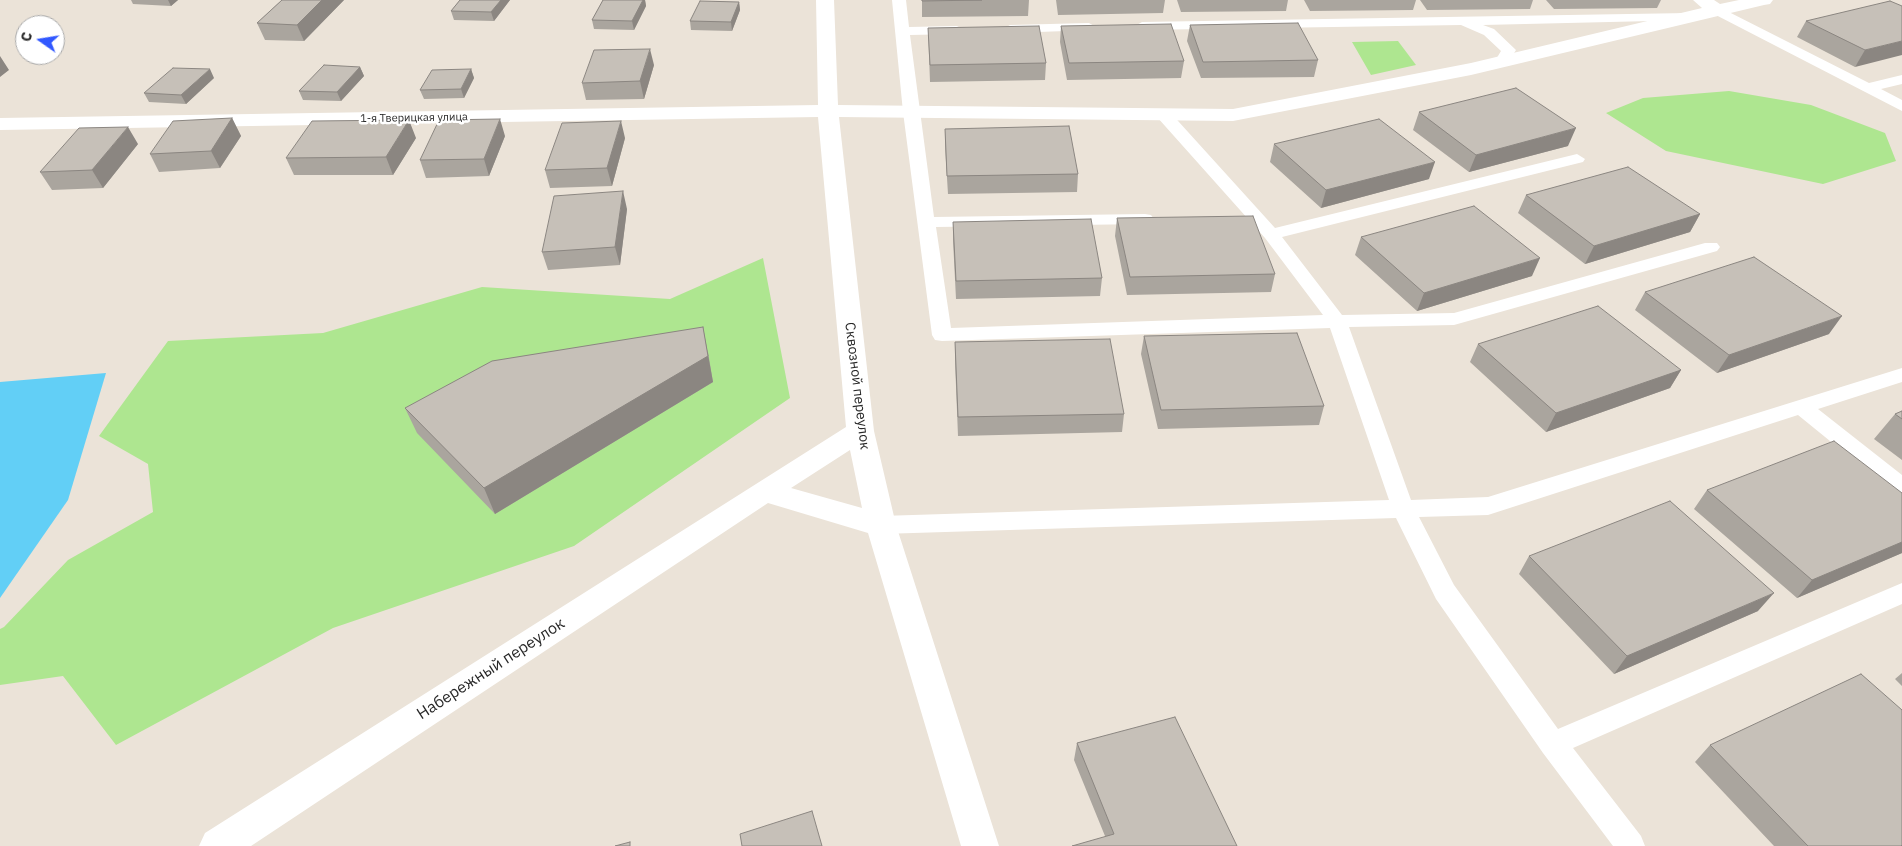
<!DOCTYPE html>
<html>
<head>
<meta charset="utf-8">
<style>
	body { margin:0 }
	#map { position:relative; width:1902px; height:846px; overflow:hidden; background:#ebe3d8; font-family:"IBM Plex Sans",sans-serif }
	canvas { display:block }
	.north { position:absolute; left:15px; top:15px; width:50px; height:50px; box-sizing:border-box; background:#fff; border:1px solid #a9a9a9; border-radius:50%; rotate:283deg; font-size:14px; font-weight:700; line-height:20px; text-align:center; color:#282828 }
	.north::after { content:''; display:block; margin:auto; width:18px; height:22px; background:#3158ff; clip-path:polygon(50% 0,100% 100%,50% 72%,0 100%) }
</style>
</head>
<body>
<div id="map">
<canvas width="1902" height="846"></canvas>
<div class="north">С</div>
</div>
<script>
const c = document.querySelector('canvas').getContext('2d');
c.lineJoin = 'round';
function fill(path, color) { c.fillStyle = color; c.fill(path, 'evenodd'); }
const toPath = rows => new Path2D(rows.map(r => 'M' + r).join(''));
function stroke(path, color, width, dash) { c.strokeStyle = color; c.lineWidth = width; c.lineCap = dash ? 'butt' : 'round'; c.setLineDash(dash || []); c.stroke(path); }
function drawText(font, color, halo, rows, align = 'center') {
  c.font = font + ' "IBM Plex Sans",sans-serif'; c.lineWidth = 5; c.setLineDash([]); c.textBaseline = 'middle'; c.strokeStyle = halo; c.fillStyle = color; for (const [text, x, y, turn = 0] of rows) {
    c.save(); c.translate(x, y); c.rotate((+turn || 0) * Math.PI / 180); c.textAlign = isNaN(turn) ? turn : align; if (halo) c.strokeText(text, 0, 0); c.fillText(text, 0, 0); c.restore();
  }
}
const green = toPath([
	[1398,41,1416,65,1371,75,1352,42],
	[1729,91,1811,105,1885,133,1896,161,1823,184,1666,151,1606,113,1643,98],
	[763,258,790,398,574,546,333,628,116,745,63,676,0,685,0,629,4,627,68,560,153,512,148,464,99,436,168,341,323,333,482,287,670,299]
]);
const water = toPath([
	[106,373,68,500,0,598,0,382]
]);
const service = toPath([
	[892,0,906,0,909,27,957,26,964,30,957,34,910,35,934,217,1145,214,1151,215,1154,219,1151,223,1145,224,936,227,951,328,1323,315,1265,238,1157,117,1155,114,1157,111,1163,109,1169,111,1275,228,1577,154,1585,159,1583,162,1282,237,1342,315,1454,313,1705,243,1717,243,1720,247,1717,251,1454,325,1349,327,1411,500,1488,497,1902,368,1902,382,1818,409,1902,475,1902,495,1894,493,1798,415,1488,515,1419,517,1454,585,1558,729,1902,583,1902,604,1573,748,1641,836,1645,846,1613,846,1543,753,1436,599,1396,518,881,534,873,531,869,525,873,519,881,516,1389,500,1330,328,942,341,935,340,932,335,903,112,892,0],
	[1717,6,1869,83,1902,75,1902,84,1881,89,1902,100,1902,111,1712,13,1710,10,1712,7,1717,6],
	[1689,13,1696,17,1694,20,1483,25,1494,29,1516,50,1507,64,1502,65,1495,61,1501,51,1484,35,1461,25,1142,30,1135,26,1142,22,1689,13],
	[1089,23,1096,27,1094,30,1010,33,1003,29,1010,25,1089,23]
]);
const minor = toPath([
	[816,0,834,0,838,105,1233,109,1471,63,1702,8,1693,0,1714,0,1720,4,1739,0,1773,0,1770,4,1764,5,1471,75,1233,121,839,117,874,431,896,525,999,846,961,846,868,533,768,503,251,846,199,846,205,833,846,427,818,117,0,130,0,118,818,105,816,0],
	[850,450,862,508,791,488,850,450]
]);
const wall = toPath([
	[131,0,178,0,171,6,133,4],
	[282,0,344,0,304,41,265,40,257,23],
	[460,0,510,0,494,21,454,20,451,11],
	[603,0,645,0,646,6,634,30,594,29,592,20],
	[922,0,1029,0,1028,16,922,17],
	[1056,0,1165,0,1163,13,1058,15],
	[1177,0,1288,0,1286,11,1181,12],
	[1304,0,1416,0,1413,10,1310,11],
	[1420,0,1533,0,1530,9,1427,10],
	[1546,0,1661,0,1657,8,1554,9],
	[739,2,740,10,732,31,691,30,690,21],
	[1902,6,1855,67,1797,37,1806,21],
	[1190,25,1318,60,1314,77,1201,78,1187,41],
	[1061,26,1184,61,1181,78,1067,80,1060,42],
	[928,28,1046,63,1045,80,930,82],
	[654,65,644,99,586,100,582,83],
	[360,67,364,76,341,101,303,100,299,91],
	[471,69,474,78,464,98,424,99,420,90],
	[214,78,186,104,149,102,144,93],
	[1419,112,1568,146,1469,172,1413,130],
	[232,118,241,136,220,168,159,172,150,154],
	[945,129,1078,174,1077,192,948,194,945,146],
	[505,136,489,176,426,178,420,160],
	[416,138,393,175,294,175,286,158],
	[625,138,612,186,550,188,545,170],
	[138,144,103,188,52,190,40,172],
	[1274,144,1429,179,1321,208,1270,162],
	[1526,195,1700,214,1690,232,1585,264,1518,213],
	[627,209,620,265,548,270,542,252],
	[1117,218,1275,274,1271,292,1127,295,1115,236],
	[953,222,1102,278,1100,296,956,299,953,240],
	[1361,237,1532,276,1417,311,1355,255],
	[1645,292,1829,334,1717,373,1635,310],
	[1144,336,1324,406,1319,425,1158,429,1141,354],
	[955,342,1124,414,1122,432,958,436,955,361],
	[1478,344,1681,370,1670,388,1546,432,1470,362],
	[708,352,713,382,495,514,417,433,405,408],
	[1902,411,1902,460,1874,439,1895,414],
	[1707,490,1902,493,1902,553,1797,598,1694,509],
	[1529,556,1758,611,1614,674,1519,574],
	[1902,673,1902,686,1895,679],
	[1077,743,1237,846,1105,836,1074,760],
	[1710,745,1902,846,1774,846,1695,762]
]);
const shadedWall = toPath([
	[168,0,178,0,171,6],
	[322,0,344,0,304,41,297,25],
	[501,0,510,0,494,21,491,12],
	[643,0,645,0,646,6,634,30,632,21],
	[739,2,740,10,732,31,731,22],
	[1902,41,1902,55,1855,67,1865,50],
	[650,49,654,65,644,99,640,81],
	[0,56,9,70,0,77],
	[360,67,364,76,341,101,337,92],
	[210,69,214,78,186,104,181,95],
	[471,69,474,78,464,98,461,89],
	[232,118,241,136,220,168,211,151],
	[500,119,505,136,489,176,484,159],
	[409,120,416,138,393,175,386,157],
	[621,121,625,138,612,186,607,168],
	[128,127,138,144,103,188,92,170],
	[1576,128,1568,146,1469,172,1476,155],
	[1435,162,1429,179,1321,208,1326,190],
	[623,191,627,209,620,265,615,247],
	[1700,214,1690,232,1585,264,1594,246],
	[1540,258,1532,276,1417,311,1424,293],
	[1842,316,1829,334,1717,373,1729,355],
	[703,327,713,382,495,514,484,488],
	[1681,370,1670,388,1546,432,1556,413],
	[1902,542,1902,553,1797,598,1812,580],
	[1774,593,1758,611,1614,674,1627,656]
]);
const building = toPath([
	[282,0,322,0,297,25,257,23,282,0],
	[460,0,501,0,491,12,451,11,460,0],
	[603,0,643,0,632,21,592,20,603,0],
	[922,0,982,0,922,1,922,0],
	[700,1,739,2,731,22,690,21,700,1],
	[1890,1,1902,6,1902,41,1865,50,1806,21,1890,1],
	[1298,23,1318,60,1203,62,1190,25,1298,23],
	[1171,24,1184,61,1069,63,1061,26,1171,24],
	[1039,26,1046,63,930,65,928,28,1039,26],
	[650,49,640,81,582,83,594,50,650,49],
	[324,65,360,67,337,92,299,91,324,65],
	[173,68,210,69,181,95,144,93,173,68],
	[471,69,461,89,420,90,432,70,471,69],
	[1516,88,1576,128,1476,155,1419,112,1516,88],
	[232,118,211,151,150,154,173,121,232,118],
	[500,119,484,159,420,160,439,120,500,119],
	[1379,119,1435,162,1326,190,1274,144,1379,119],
	[409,120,386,157,286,158,312,121,409,120],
	[621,121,607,168,545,170,562,123,621,121],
	[1069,126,1078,174,947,176,945,129,1069,126],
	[128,127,92,170,40,172,79,128,128,127],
	[1628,167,1700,214,1594,246,1526,195,1628,167],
	[623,191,615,247,542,252,554,196,623,191],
	[1474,206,1540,258,1424,293,1361,237,1474,206],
	[1253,216,1275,274,1130,277,1117,218,1253,216],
	[1091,219,1102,278,956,281,953,222,1091,219],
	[1754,257,1842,316,1729,355,1645,292,1754,257],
	[1598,306,1681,370,1556,413,1478,344,1598,306],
	[703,327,708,356,484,488,405,408,492,361,703,327],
	[1297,333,1324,406,1161,410,1144,336,1297,333],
	[1110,339,1124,414,958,417,955,342,1110,339],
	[1902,411,1902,419,1895,414,1902,411],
	[1834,441,1902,493,1902,542,1812,580,1707,490,1834,441],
	[1670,501,1774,593,1627,656,1529,556,1670,501],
	[1861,674,1902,710,1902,845,1901,846,1808,846,1710,745,1861,674],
	[1175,717,1237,846,1072,846,1114,834,1077,743,1175,717],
	[812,811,822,846,742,846,740,834,812,811],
	[630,842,630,846,615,846,630,842]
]);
const farStreetnames = [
	["1-я Тверицкая улица",414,118,-1]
];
const streetNames = [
	["Сквозной переулок",857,386,83]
];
const nearStreetnames = [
	["Набережный переулок",491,669,-33]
];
fill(green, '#aee690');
fill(water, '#62cff6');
fill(service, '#fff');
fill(minor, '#fff');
fill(wall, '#aaa59e');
fill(shadedWall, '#8b8681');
fill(building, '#c6c0b8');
stroke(building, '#8b8681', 1);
drawText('11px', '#282828', '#fff', farStreetnames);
drawText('14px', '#282828', '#fff', streetNames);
drawText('16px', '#282828', '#fff', nearStreetnames);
</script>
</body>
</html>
